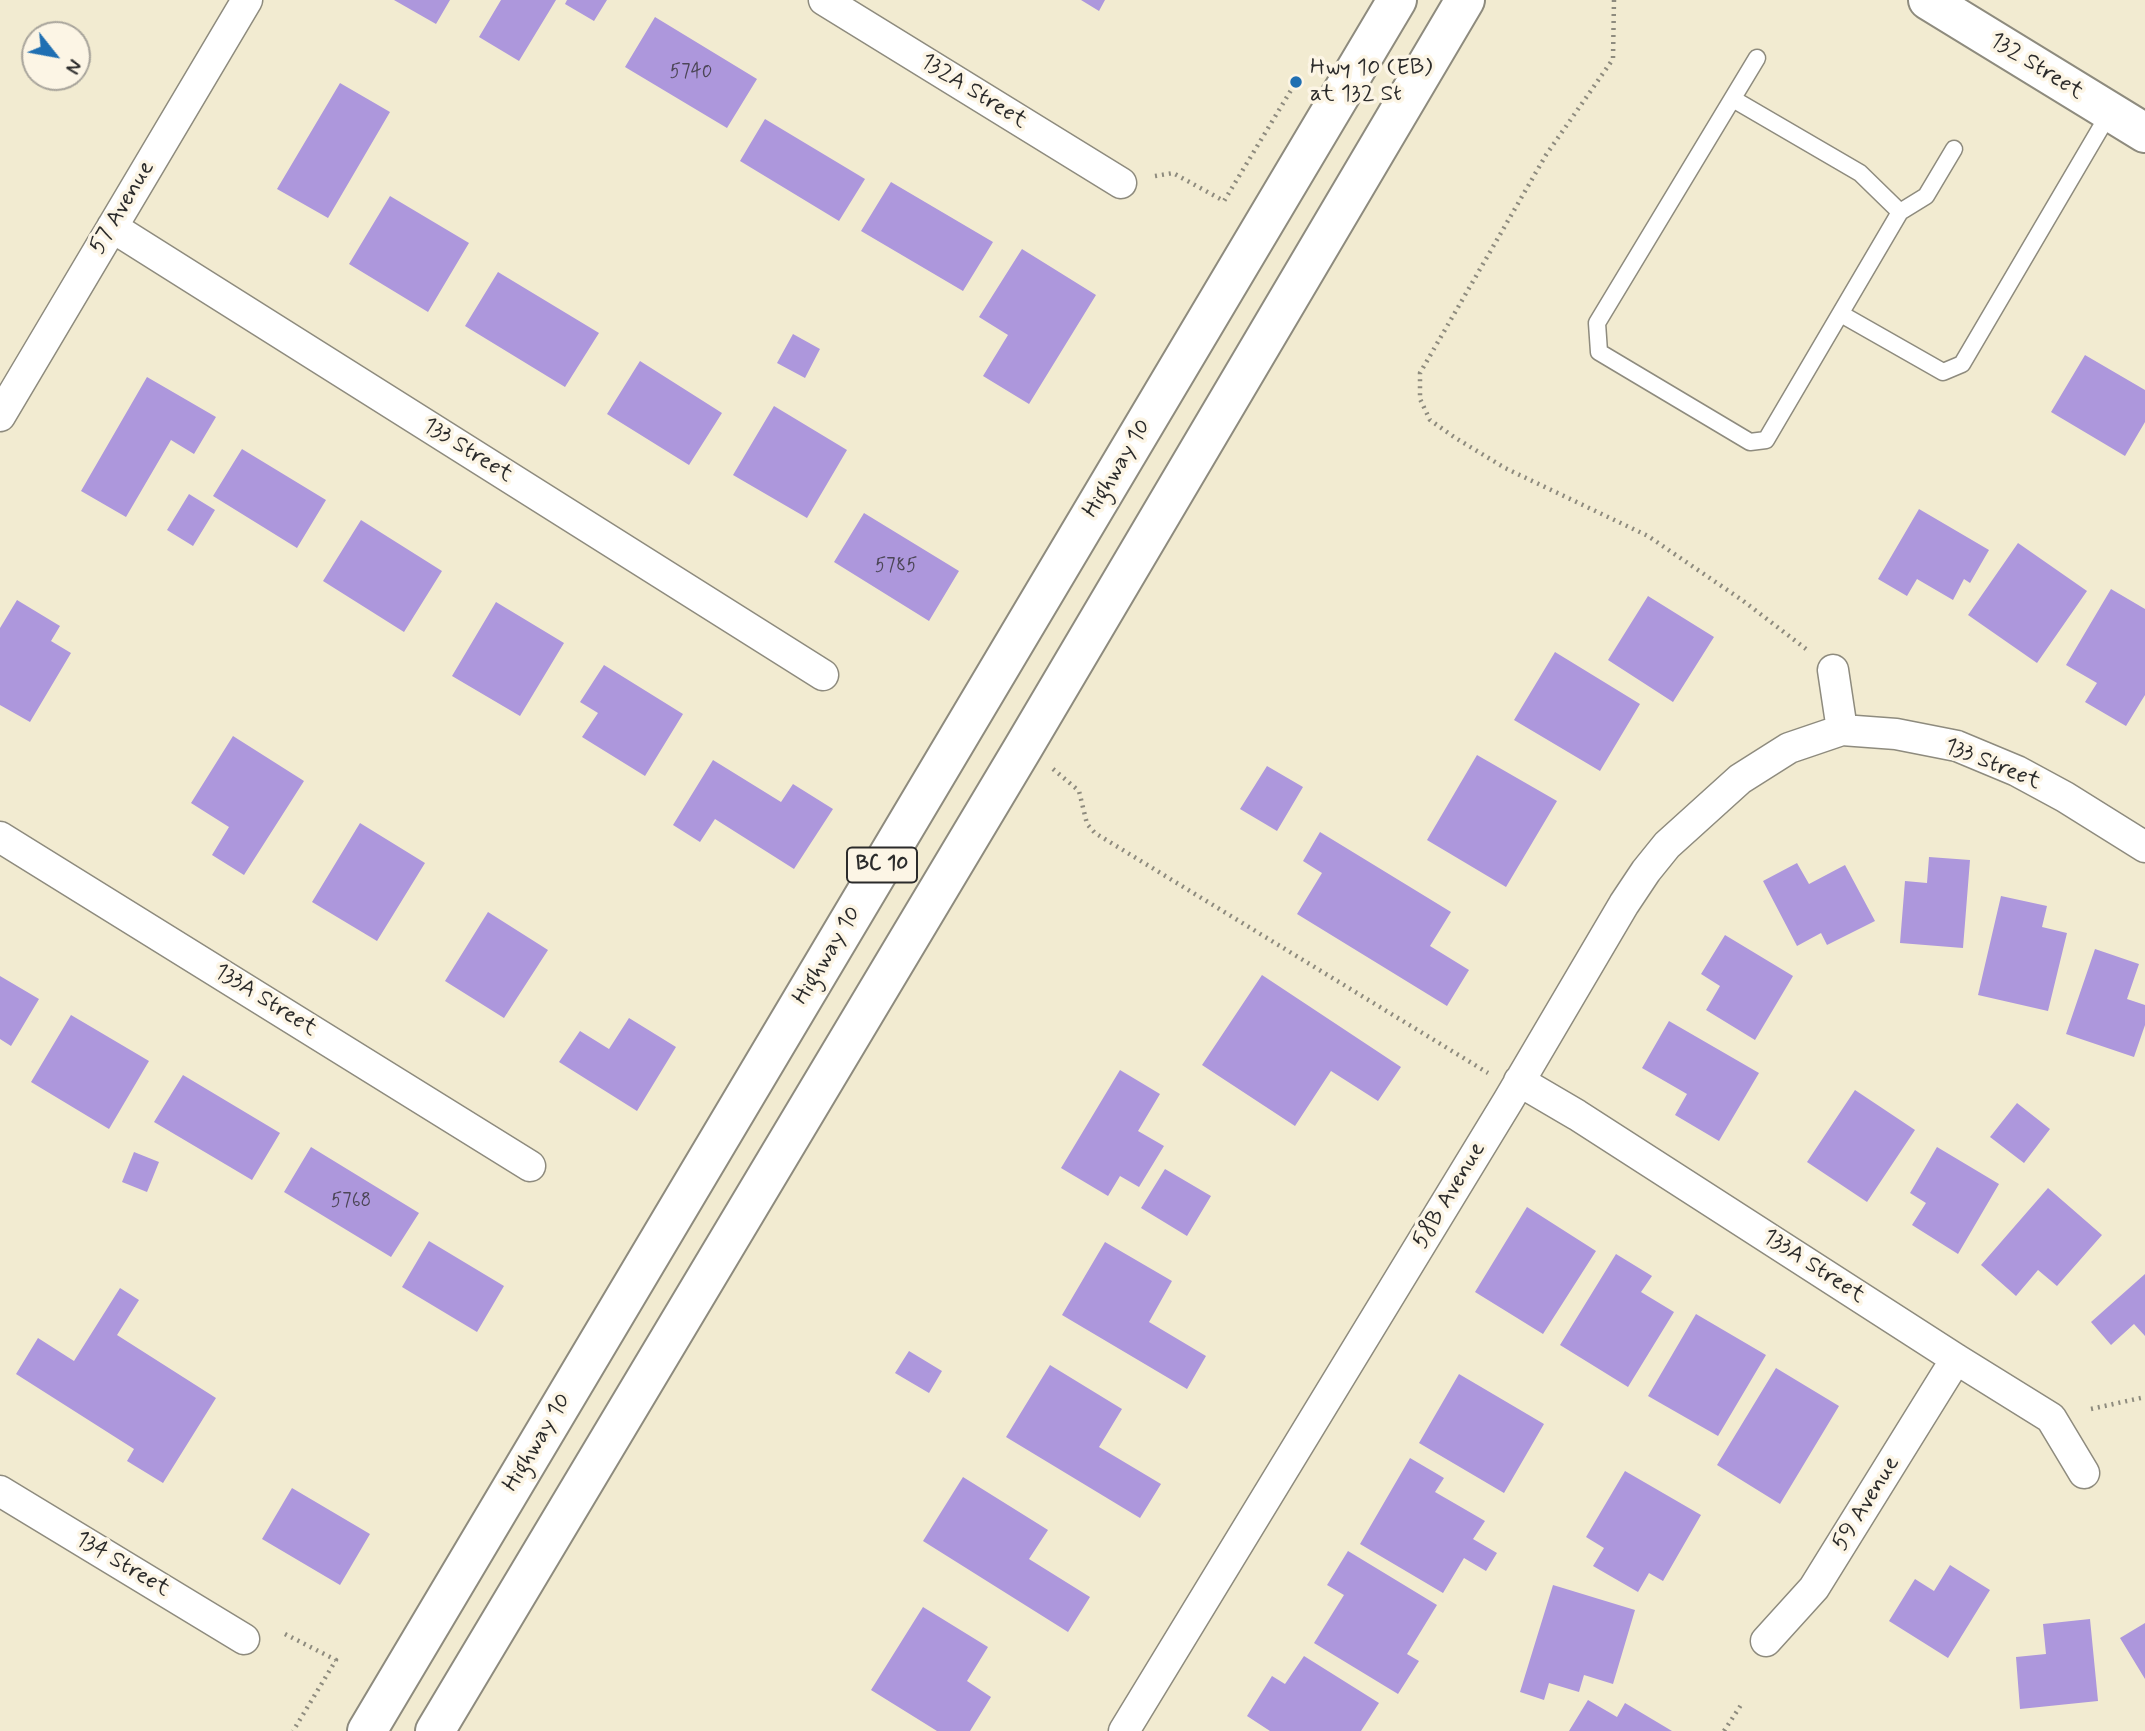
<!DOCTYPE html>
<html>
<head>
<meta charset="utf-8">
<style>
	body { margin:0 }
	#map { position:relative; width:2145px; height:1731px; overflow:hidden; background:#f2ebd1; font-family:Mynerve,sans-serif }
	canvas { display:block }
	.north { position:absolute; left:21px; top:21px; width:70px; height:70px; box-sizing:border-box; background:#fcf5e5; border:2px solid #a8a49b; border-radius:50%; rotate:121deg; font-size:19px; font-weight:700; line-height:28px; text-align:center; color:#2b2b2b }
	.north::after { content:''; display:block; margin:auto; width:24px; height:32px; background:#1f6fb2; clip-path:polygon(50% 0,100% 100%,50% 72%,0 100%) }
</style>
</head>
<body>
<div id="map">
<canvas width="2145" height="1731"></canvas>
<div class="north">N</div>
</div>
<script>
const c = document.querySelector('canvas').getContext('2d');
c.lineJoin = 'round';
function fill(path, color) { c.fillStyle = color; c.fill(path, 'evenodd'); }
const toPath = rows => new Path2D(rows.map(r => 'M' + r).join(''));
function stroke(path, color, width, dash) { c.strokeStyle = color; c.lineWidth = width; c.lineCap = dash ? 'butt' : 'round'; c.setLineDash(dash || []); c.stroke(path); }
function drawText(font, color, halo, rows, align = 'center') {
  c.font = font + ' Mynerve,sans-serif'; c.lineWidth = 7; c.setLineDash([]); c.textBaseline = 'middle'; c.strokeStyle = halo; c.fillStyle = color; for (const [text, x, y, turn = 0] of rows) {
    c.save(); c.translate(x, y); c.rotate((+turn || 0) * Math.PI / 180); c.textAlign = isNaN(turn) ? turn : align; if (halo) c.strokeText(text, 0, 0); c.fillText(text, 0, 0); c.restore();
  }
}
const building = toPath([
	[394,0,450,0,436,24],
	[501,0,556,0,519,61,479,37],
	[567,0,607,0,594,21,565,4],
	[1081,0,1105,0,1099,11],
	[655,17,757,79,727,128,625,67],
	[340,83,390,112,328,218,277,189],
	[765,119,865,179,839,221,740,161],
	[891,182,993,242,963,291,861,231],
	[390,196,469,243,428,312,349,264],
	[1022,249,1096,295,1029,404,983,376,1008,335,979,317],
	[498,272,599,333,565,387,465,326],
	[793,334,820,349,805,378,777,363],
	[2085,355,2145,390,2145,422,2125,456,2051,412],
	[640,361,722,413,689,465,607,414],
	[147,377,216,417,194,454,171,440,126,517,81,491],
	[774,406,847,450,807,518,733,475],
	[242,449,326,500,297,548,213,496],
	[189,494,215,510,193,546,167,530],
	[1919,509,1989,550,1970,583,1964,579,1953,600,1917,579,1907,596,1878,579],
	[864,513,959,571,929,621,834,562],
	[361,520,442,571,404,632,323,581],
	[2018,543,2087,591,2037,663,1968,615],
	[2111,589,2145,609,2145,695,2126,726,2085,702,2097,683,2066,665],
	[1648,596,1714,637,1673,702,1608,660],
	[17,600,60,626,51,641,71,653,30,722,0,705,0,628],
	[496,602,564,643,520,716,452,676],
	[1555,652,1640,704,1600,771,1514,720],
	[604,665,683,714,645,776,582,737,598,713,580,702],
	[233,736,304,781,244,875,212,855,229,827,191,803],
	[1477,755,1557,801,1506,887,1427,840],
	[713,760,781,802,793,784,833,809,794,869,715,819,700,842,673,825],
	[1267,766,1303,787,1277,831,1240,809],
	[360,823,425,863,377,941,312,902],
	[1320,832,1451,912,1430,946,1469,970,1447,1006,1297,914,1322,873,1303,861],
	[1929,857,1970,860,1963,948,1900,943,1905,881,1927,883],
	[1797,863,1809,884,1845,865,1875,921,1827,945,1821,933,1797,946,1763,881],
	[2001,896,2047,906,2042,927,2067,933,2048,1011,1978,995],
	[488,912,548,950,504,1018,445,981],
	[1725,935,1793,976,1755,1040,1706,1010,1720,986,1701,974],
	[2095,949,2139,964,2127,999,2145,1005,2145,1025,2134,1057,2066,1034],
	[1262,975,1401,1067,1378,1101,1331,1071,1295,1126,1202,1065],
	[0,976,39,999,11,1046,0,1039],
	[71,1015,149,1061,109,1129,31,1082],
	[629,1018,676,1047,637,1111,559,1062,580,1031,609,1049],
	[1669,1021,1759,1073,1719,1141,1675,1115,1687,1094,1642,1068],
	[1120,1070,1160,1094,1138,1131,1164,1146,1139,1187,1120,1176,1108,1196,1061,1168],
	[183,1075,280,1133,252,1180,154,1122],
	[1855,1090,1915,1130,1867,1202,1807,1162],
	[2017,1103,2050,1129,2024,1163,1990,1137],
	[311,1147,419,1213,391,1257,284,1192],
	[1937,1147,1999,1184,1958,1254,1912,1225,1926,1203,1910,1193],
	[134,1152,159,1162,147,1192,122,1182],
	[1165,1169,1211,1196,1187,1236,1141,1208],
	[2048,1188,2102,1235,2057,1286,2038,1270,2016,1296,1981,1265],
	[1527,1207,1596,1251,1543,1334,1475,1292],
	[429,1241,504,1286,477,1332,402,1287],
	[1105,1242,1172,1281,1149,1322,1206,1356,1187,1389,1062,1315],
	[1616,1254,1652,1276,1641,1292,1674,1312,1628,1387,1560,1345],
	[2145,1274,2145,1336,2134,1324,2111,1345,2091,1322],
	[120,1288,139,1300,117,1335,216,1398,163,1483,127,1461,134,1449,16,1374,38,1338,74,1361],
	[1696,1314,1766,1355,1718,1436,1648,1396],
	[909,1351,942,1371,929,1393,895,1373],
	[1050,1365,1122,1409,1099,1447,1161,1484,1140,1518,1006,1437],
	[1776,1368,1839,1406,1780,1504,1717,1465],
	[1459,1374,1544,1424,1504,1493,1419,1443],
	[1410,1458,1444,1478,1435,1492,1485,1521,1473,1539,1497,1553,1486,1571,1464,1558,1443,1593,1360,1544],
	[1625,1471,1701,1515,1663,1581,1649,1573,1638,1592,1593,1566,1604,1548,1586,1537],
	[963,1477,1048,1530,1029,1559,1090,1597,1068,1632,923,1541],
	[292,1488,370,1534,340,1585,262,1539],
	[1348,1551,1437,1605,1407,1654,1419,1661,1398,1694,1314,1643,1344,1595,1327,1585],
	[1950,1565,1990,1590,1948,1658,1889,1621,1915,1579,1934,1591],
	[1553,1585,1635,1610,1613,1684,1584,1675,1579,1692,1549,1683,1544,1700,1520,1692],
	[923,1607,988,1647,967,1681,991,1697,970,1731,937,1731,871,1690],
	[2090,1619,2098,1701,2020,1709,2016,1657,2046,1654,2043,1624],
	[2145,1623,2145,1679,2120,1638],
	[1304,1656,1379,1703,1361,1731,1270,1731,1247,1716,1272,1676,1285,1684],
	[1588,1700,1617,1717,1625,1703,1672,1731,1569,1731]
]);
const path = toPath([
	[1614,0,1613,59,1546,155,1420,373,1420,399,1430,420,1454,437,1505,468,1648,536,1742,600,1806,649],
	[1155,176,1173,173,1224,201,1296,82],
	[1053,769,1079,791,1087,824,1095,833,1488,1073],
	[2091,1409,2145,1397],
	[285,1634,336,1660,293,1731],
	[1724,1731,1741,1705]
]);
const service = toPath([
	[1757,58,1597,323,1599,352,1750,442,1766,440,1900,212,1926,196,1954,149],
	[1733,99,1860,173,1900,212],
	[1841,314,1943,372,1962,364,2110,112]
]);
const minor = toPath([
	[824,0,1121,183],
	[112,227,823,675],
	[0,416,247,0],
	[1833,670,1842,730,1896,734,1957,746,2017,771,2065,797,2145,847],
	[0,837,530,1166],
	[1519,1081,1577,1115,1956,1359,2051,1418,2084,1473],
	[0,1491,244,1639],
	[1766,1641,1814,1588,1956,1359],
	[1124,1731,1508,1101,1624,904,1646,871,1667,845,1740,779,1789,748,1842,730]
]);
const secondary = toPath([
	[1928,0,2145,133]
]);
const trunk = toPath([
	[367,1731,1397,0],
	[435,1731,1023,748,1465,0]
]);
const markers = [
	[1296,82,7,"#1f6fb2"]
];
const numberNames = [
	["5740",691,73],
	["5785",896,567],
	["5768",351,1202]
];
const shields = [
	[882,865,70]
];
const shieldNames = [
	["BC 10",882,865]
];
const streetNames = [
	["132 Street",2036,67,32],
	["132A Street",973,92,32],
	["57 Avenue",123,208,-59],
	["133 Street",467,451,32],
	["Highway 10",1118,469,-59],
	["133 Street",1992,765,22],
	["Highway 10",828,956,-59],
	["133A Street",265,1001,32],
	["58B Avenue",1450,1196,-59],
	["133A Street",1813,1267,33],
	["Highway 10",538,1443,-59],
	["59 Avenue",1867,1504,-58],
	["134 Street",122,1565,31]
];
const poiNames = [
	["Hwy 10 (EB)",1310,69],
	["at 132 St",1310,95]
];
fill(building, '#ad97dc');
stroke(service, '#8e8b7e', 19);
stroke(minor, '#8e8b7e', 33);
stroke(secondary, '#8e8b7e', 42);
stroke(trunk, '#8e8b7e', 42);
stroke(path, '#8e8b7e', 4.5, [2, 5]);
stroke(service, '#fff', 16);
stroke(minor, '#fff', 30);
stroke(secondary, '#fff', 38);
stroke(trunk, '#fff', 38);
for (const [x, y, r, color] of markers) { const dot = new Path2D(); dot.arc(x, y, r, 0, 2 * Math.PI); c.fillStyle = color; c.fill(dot); stroke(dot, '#fcf5e5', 2.5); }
drawText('19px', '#4c4657', null, numberNames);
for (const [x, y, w] of shields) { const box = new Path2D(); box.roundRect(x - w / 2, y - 17.5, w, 35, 5); c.fillStyle = '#fcf5e5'; c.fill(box); stroke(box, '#2b2b2b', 2); }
drawText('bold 21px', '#2b2b2b', null, shieldNames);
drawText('23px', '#2b2b2b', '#fcf5e5', streetNames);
drawText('23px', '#2b2b2b', '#fcf5e5', poiNames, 'left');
</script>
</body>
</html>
